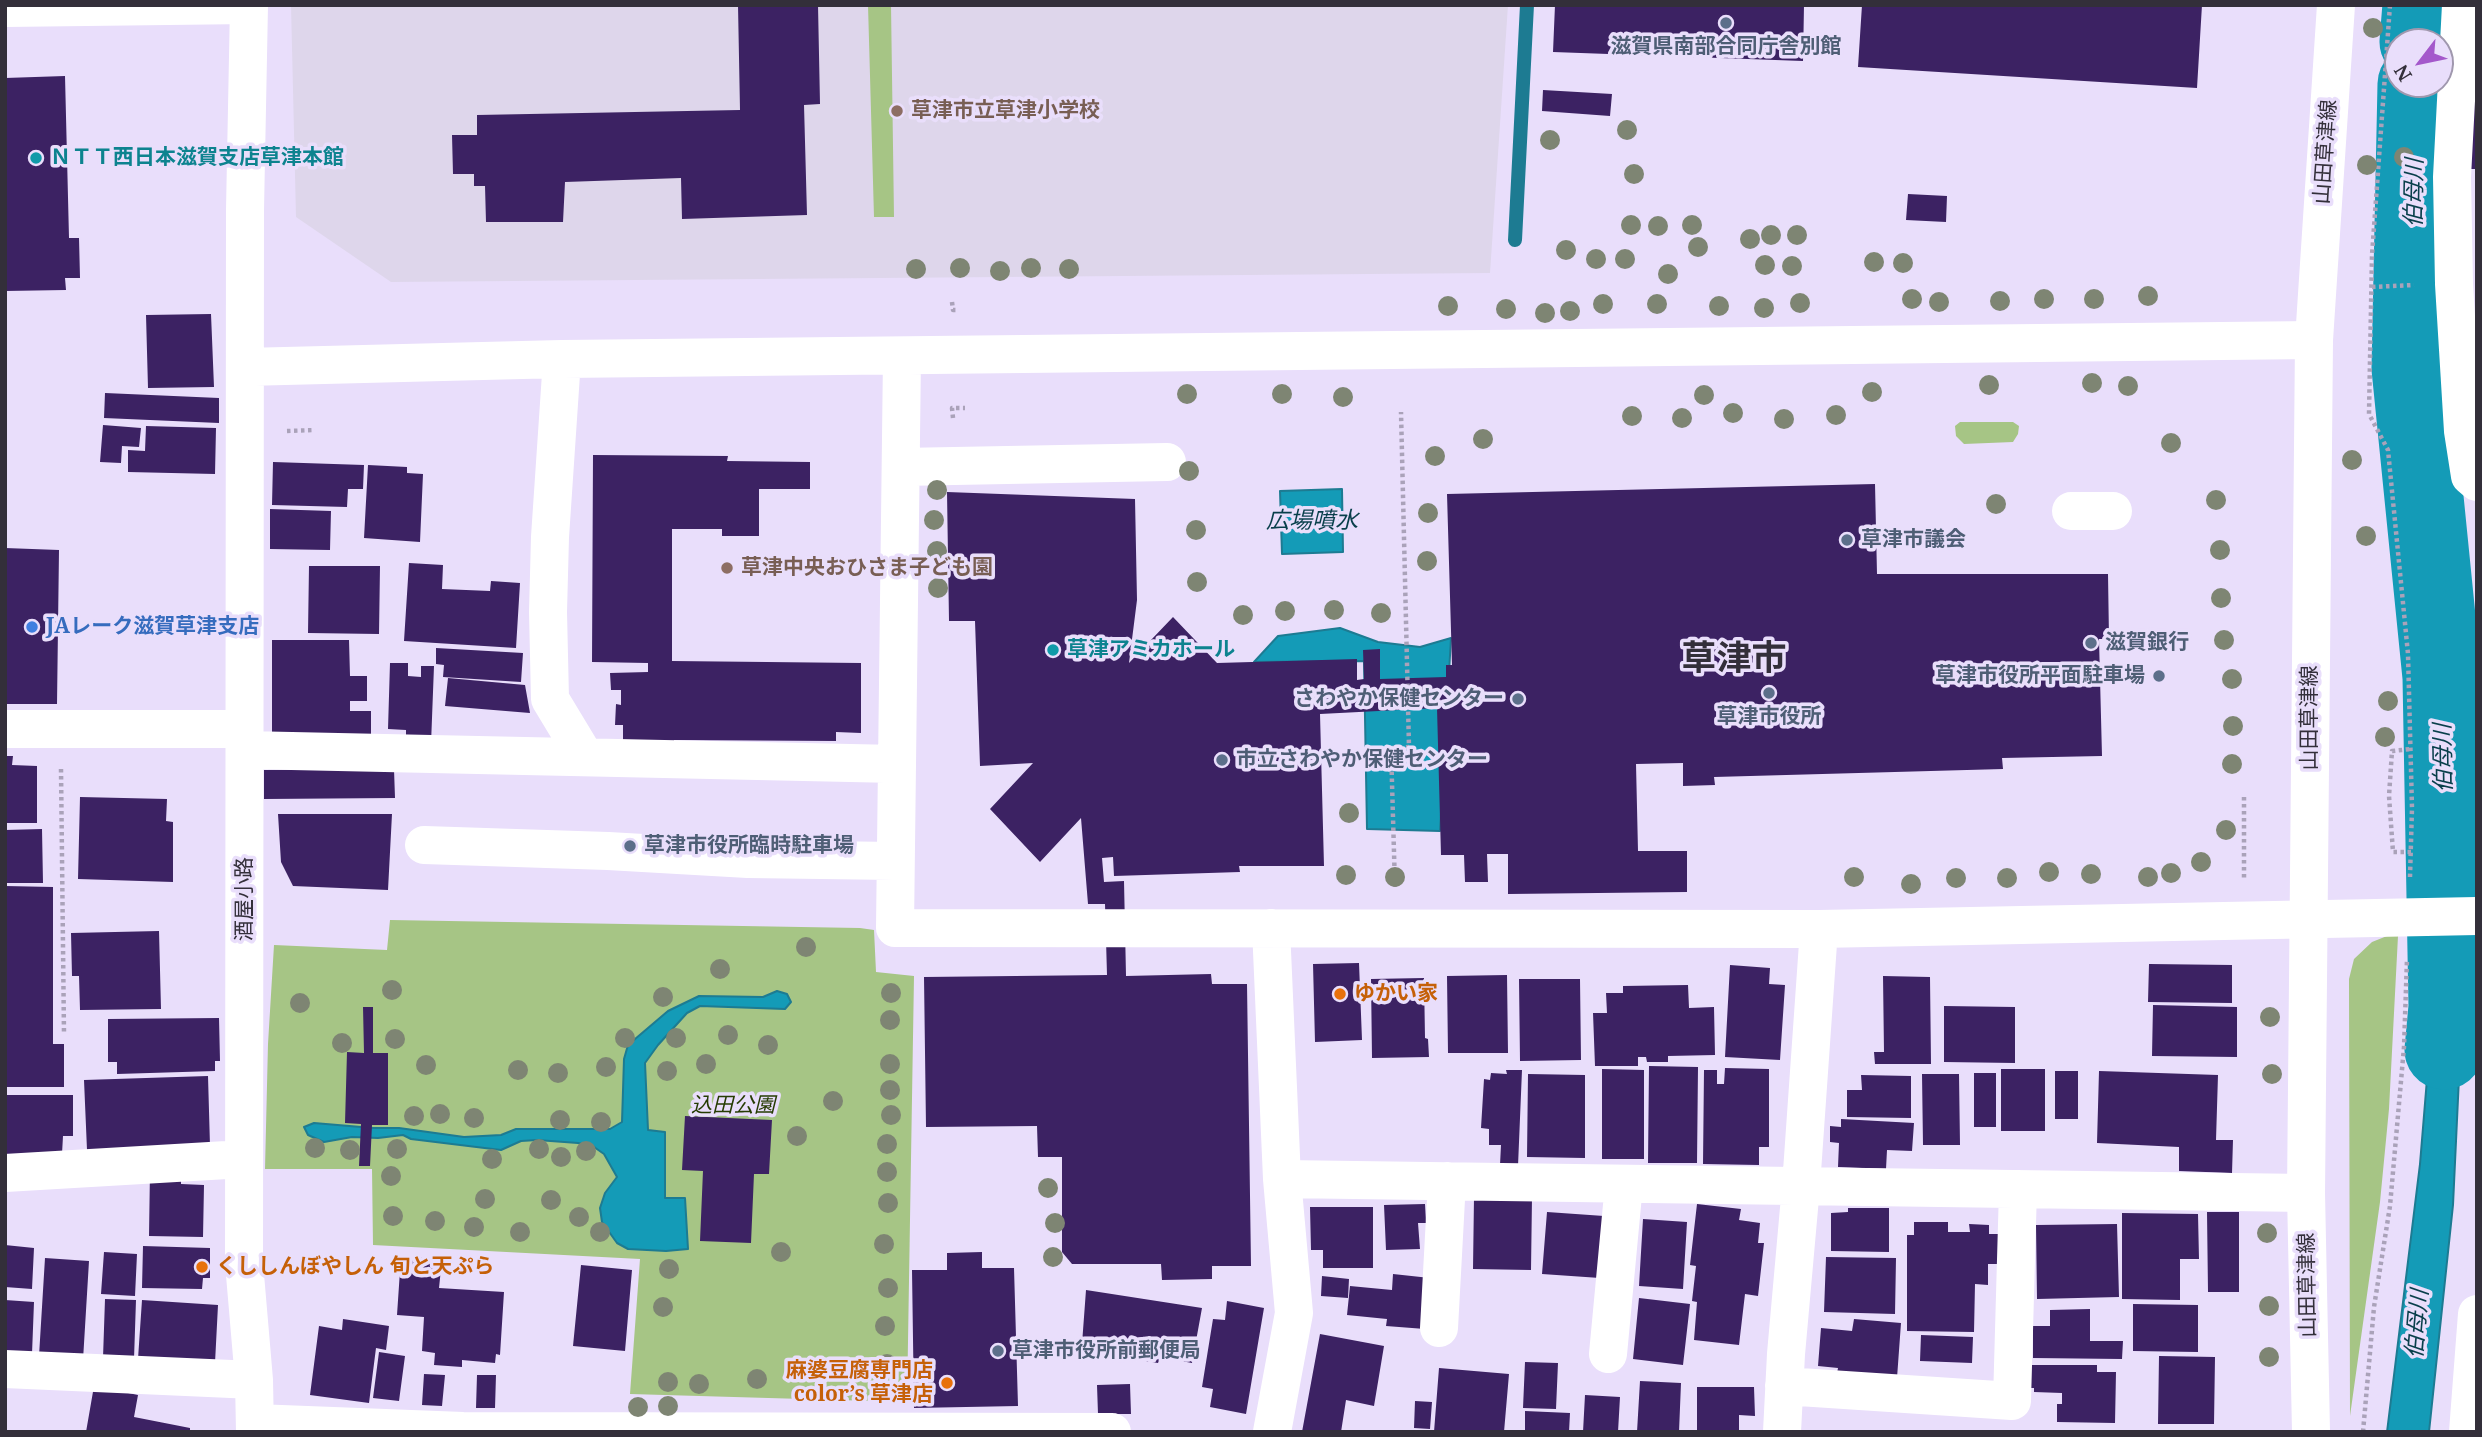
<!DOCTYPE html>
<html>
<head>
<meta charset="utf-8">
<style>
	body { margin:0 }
	#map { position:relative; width:2482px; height:1437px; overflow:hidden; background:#e9defb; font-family:"Noto Serif",serif }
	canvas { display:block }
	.frame { position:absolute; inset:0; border:7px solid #332f3a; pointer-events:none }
	.north { position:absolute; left:2384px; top:28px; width:70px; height:70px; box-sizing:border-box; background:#e9defb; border:2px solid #a098ae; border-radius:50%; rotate:238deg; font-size:19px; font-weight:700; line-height:28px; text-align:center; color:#332f3a }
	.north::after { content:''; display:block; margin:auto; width:24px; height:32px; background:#a458cb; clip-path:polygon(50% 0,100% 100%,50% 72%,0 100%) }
</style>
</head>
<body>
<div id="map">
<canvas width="2482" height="1437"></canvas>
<div class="frame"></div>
<div class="north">N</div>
</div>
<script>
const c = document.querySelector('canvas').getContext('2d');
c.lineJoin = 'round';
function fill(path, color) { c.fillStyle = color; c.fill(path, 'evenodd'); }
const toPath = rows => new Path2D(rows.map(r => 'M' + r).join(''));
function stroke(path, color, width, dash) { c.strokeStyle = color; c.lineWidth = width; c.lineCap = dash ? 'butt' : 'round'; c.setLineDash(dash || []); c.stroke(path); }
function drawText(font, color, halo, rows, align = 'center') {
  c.font = font + ' "Noto Serif","Noto Sans JP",serif'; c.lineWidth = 7; c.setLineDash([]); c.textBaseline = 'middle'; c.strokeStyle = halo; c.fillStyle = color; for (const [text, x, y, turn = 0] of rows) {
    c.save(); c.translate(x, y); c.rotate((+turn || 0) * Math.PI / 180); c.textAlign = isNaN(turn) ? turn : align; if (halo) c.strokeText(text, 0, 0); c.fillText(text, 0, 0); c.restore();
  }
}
const education = toPath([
	[291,5,1508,5,1490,273,391,282,296,217]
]);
const green = toPath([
	[868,5,891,5,894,217,874,217],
	[2013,422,2019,426,2018,434,2013,442,1964,444,1956,436,1955,426,1960,422],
	[390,920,860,928,874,930,876,972,914,976,907,1402,630,1394,640,1259,373,1245,372,1169,265,1169,268,1044,274,945,387,950],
	[2387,936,2398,936,2389,1109,2380,1202,2350,1416,2349,979,2354,959,2372,942]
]);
const water = toPath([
	[1342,489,1343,552,1282,554,1280,491,1342,489],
	[1340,628,1378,642,1420,647,1451,638,1440,831,1367,829,1364,661,1254,662,1278,636,1340,628],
	[2435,942,2462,943,2460,1056,2453,1205,2429,1432,2387,1432,2420,1164,2434,994,2435,942],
	[777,991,787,994,791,1002,785,1009,700,1006,687,1013,658,1045,645,1063,648,1130,665,1132,665,1198,685,1198,688,1249,666,1251,628,1249,617,1243,602,1222,600,1208,605,1193,617,1177,604,1154,594,1147,578,1143,537,1140,521,1141,501,1150,411,1139,403,1135,378,1138,352,1137,324,1142,308,1135,304,1127,314,1123,373,1128,399,1128,464,1137,501,1135,516,1129,610,1129,622,1122,624,1059,628,1045,668,1011,699,996,763,997,777,991]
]);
const stream = toPath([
	[1515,240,1527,5]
]);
const river = toPath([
	[2419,42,2422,5],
	[2417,84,2411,368,2442,677,2448,1007,2444,1050]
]);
const building = toPath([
	[738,5,818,5,820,104,804,105,807,215,682,219,681,178,565,182,563,222,486,222,485,186,474,186,474,174,453,174,452,135,477,135,477,115,740,110],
	[1555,5,1804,5,1803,61,1553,52],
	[1862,5,2202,5,2197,88,1858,67],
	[65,76,69,238,79,238,80,278,65,278,66,290,5,291,5,78],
	[1543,90,1612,94,1610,116,1542,111],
	[2477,92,2477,169,2469,169,2468,93],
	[1908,194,1947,196,1946,222,1906,220],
	[211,314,214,387,148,388,146,315],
	[105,393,219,398,219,423,104,418],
	[103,425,141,428,139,447,122,446,121,463,100,462],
	[146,426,216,428,215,474,128,472,128,450,145,451],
	[593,455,728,456,727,461,810,462,810,489,759,489,759,536,722,536,722,529,672,529,672,661,861,663,861,733,836,732,836,741,674,740,674,744,623,743,623,725,615,725,616,704,621,705,621,690,611,690,610,673,648,672,648,663,592,662],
	[273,462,364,465,363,489,348,489,347,507,272,505],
	[368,465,407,467,407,473,423,474,420,542,364,538],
	[1875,484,1877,574,2108,574,2109,639,2099,639,2102,756,2002,758,2003,769,1714,777,1715,785,1683,786,1683,763,1636,764,1638,851,1687,851,1687,892,1508,894,1508,854,1487,854,1488,882,1465,882,1464,855,1441,855,1437,708,1320,714,1324,866,1239,866,1240,872,1114,876,1113,857,1102,858,1104,882,1124,881,1126,976,1211,974,1212,984,1247,984,1251,1266,1212,1266,1212,1279,1162,1280,1161,1264,1072,1264,1062,1252,1062,1157,1038,1157,1037,1126,926,1127,924,977,1107,975,1105,904,1088,904,1081,818,1040,862,990,809,1033,763,980,766,975,621,949,621,947,492,1135,499,1137,600,1129,663,1173,617,1217,663,1357,659,1357,680,1364,679,1363,650,1380,649,1380,679,1446,677,1446,665,1452,665,1447,494],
	[270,509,331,511,330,550,270,549],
	[5,548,59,550,57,704,5,704],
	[409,563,443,565,442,589,490,591,491,581,520,583,516,648,404,641],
	[309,566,380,566,379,634,308,633],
	[272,640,349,640,350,676,367,676,367,701,350,701,350,711,371,711,371,740,272,739],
	[436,648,523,653,521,682,443,677,444,665,436,664],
	[390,663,408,663,408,676,421,677,421,666,434,666,431,744,406,735,406,730,388,729],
	[448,678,525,685,530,713,445,706],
	[5,756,13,756,12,765,37,766,37,823,5,823],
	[394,769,395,798,264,799,264,770],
	[80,797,167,799,166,821,173,822,173,882,78,879],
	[278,814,392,814,388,890,293,886,281,862],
	[42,829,43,883,5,883,5,830],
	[5,886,53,887,53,1044,64,1044,64,1087,5,1087],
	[159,931,161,1009,80,1010,79,976,72,976,71,933],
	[1359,963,1362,1040,1315,1042,1313,964],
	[2149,964,2232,965,2232,1003,2148,1002],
	[1730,965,1770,968,1769,984,1785,985,1780,1060,1725,1057],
	[1507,975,1508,1053,1448,1053,1447,976],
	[1883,976,1930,977,1931,1064,1875,1064,1874,1052,1884,1052],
	[1424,978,1425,1038,1428,1039,1429,1057,1372,1058,1371,979],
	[1519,979,1580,979,1581,1060,1520,1061],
	[1688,985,1689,1008,1714,1007,1715,1055,1668,1056,1668,1062,1647,1062,1646,1057,1638,1057,1638,1066,1595,1066,1593,1013,1607,1013,1606,993,1623,993,1623,986],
	[2153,1005,2237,1007,2237,1057,2152,1056],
	[1944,1006,2015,1007,2015,1063,1944,1062],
	[363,1007,373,1007,373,1053,388,1053,388,1125,372,1125,370,1166,359,1166,361,1124,345,1123,347,1052,364,1053],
	[219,1018,220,1061,215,1061,215,1071,117,1074,117,1062,108,1062,108,1019],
	[1649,1066,1698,1067,1697,1163,1648,1163],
	[1725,1068,1769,1069,1769,1147,1759,1147,1759,1165,1703,1164,1704,1070,1717,1070,1717,1084,1724,1084],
	[1602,1069,1644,1070,1644,1159,1602,1159],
	[2001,1069,2045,1069,2045,1131,2001,1131],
	[1506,1070,1522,1070,1518,1166,1500,1165,1501,1145,1489,1145,1489,1129,1481,1128,1484,1079,1490,1080,1491,1073,1507,1074],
	[2055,1071,2078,1071,2078,1119,2055,1119],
	[2099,1071,2218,1075,2216,1140,2233,1140,2232,1173,2179,1171,2179,1147,2097,1143],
	[1974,1073,1996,1073,1996,1127,1974,1127],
	[1528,1074,1585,1075,1585,1158,1527,1157],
	[1922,1074,1959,1074,1960,1145,1923,1145],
	[1861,1075,1911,1076,1911,1118,1847,1117,1847,1090,1862,1090],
	[208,1076,210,1146,87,1150,84,1080],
	[5,1095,73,1095,73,1136,63,1136,62,1154,5,1154],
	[685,1116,772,1120,769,1174,754,1174,751,1243,700,1241,703,1171,682,1170],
	[1841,1119,1914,1123,1912,1151,1887,1150,1886,1169,1838,1167,1839,1143,1830,1142,1830,1126,1841,1127],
	[150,1170,181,1171,181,1184,204,1185,203,1237,149,1236],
	[1474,1197,1532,1197,1531,1270,1473,1269],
	[1425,1204,1426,1223,1418,1223,1420,1249,1386,1250,1384,1205],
	[1697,1204,1741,1209,1739,1220,1760,1223,1758,1243,1764,1243,1758,1296,1745,1294,1739,1345,1694,1340,1697,1302,1692,1301,1696,1266,1690,1265],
	[1310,1207,1373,1207,1373,1268,1323,1268,1323,1250,1311,1250],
	[1848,1208,1889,1208,1889,1252,1831,1251,1831,1213,1848,1212],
	[1547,1212,1604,1216,1600,1278,1542,1274],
	[2207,1212,2239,1212,2239,1292,2208,1292],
	[2122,1213,2198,1214,2199,1259,2180,1259,2180,1300,2122,1299],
	[1643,1219,1687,1222,1683,1289,1639,1286],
	[1914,1222,1948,1222,1948,1232,1970,1232,1969,1224,1989,1225,1989,1234,1999,1234,1998,1264,1988,1264,1988,1285,1975,1284,1974,1332,1907,1331,1907,1235,1914,1235],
	[2117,1224,2119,1297,2037,1299,2036,1225],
	[5,1245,34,1248,32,1289,5,1287],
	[143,1246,210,1248,210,1278,203,1278,202,1289,142,1288],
	[104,1252,137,1254,135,1296,101,1294],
	[982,1252,982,1268,1014,1268,1018,1406,914,1408,912,1270,947,1270,947,1253],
	[401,1256,442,1259,439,1288,504,1292,500,1355,496,1354,495,1363,462,1360,462,1367,434,1365,435,1353,422,1351,424,1317,397,1315],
	[1826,1257,1896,1258,1895,1314,1824,1312],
	[45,1258,89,1261,83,1360,39,1356],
	[581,1265,632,1270,625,1351,573,1346],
	[1393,1274,1430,1278,1425,1329,1386,1326,1387,1319,1347,1315,1350,1286,1392,1290],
	[1322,1276,1349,1279,1348,1298,1321,1296],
	[1086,1290,1202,1308,1192,1363,1160,1357,1158,1363,1110,1355,1111,1349,1082,1344],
	[1639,1298,1690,1304,1683,1365,1633,1359],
	[105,1299,136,1300,134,1359,103,1358],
	[5,1300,34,1302,32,1354,5,1353],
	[142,1300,218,1305,215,1363,138,1359],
	[1227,1301,1264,1308,1246,1414,1210,1407,1213,1389,1202,1387,1213,1319,1225,1320],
	[2133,1304,2198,1305,2198,1352,2133,1351],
	[2090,1309,2090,1341,2123,1341,2122,1359,2033,1358,2033,1326,2050,1326,2050,1310],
	[343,1319,389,1326,386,1350,376,1348,369,1403,310,1395,319,1326,342,1330],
	[1854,1319,1901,1323,1897,1378,1837,1373,1838,1368,1818,1366,1821,1328,1852,1331],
	[1320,1334,1384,1346,1374,1406,1346,1400,1341,1432,1302,1432],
	[1921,1335,1973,1337,1972,1363,1920,1361],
	[379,1352,405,1356,399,1401,373,1398],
	[2159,1356,2215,1357,2214,1424,2158,1424],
	[1525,1362,1558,1363,1556,1409,1523,1408],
	[2029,1365,2097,1365,2097,1372,2116,1372,2115,1423,2057,1422,2057,1404,2062,1404,2062,1393,2034,1392,2034,1388,2028,1388],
	[1439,1368,1509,1374,1504,1432,1434,1432],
	[424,1374,445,1375,442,1406,422,1405],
	[477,1375,496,1375,495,1408,476,1408],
	[1640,1381,1681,1383,1679,1432,1637,1432],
	[1130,1384,1131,1414,1098,1414,1097,1385],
	[94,1386,138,1395,134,1417,190,1428,190,1432,86,1432],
	[1697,1387,1754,1387,1755,1416,1739,1415,1739,1432,1697,1432],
	[1585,1395,1620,1397,1618,1432,1583,1432],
	[1415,1401,1432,1402,1430,1429,1414,1428],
	[1525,1411,1570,1413,1569,1432,1525,1432]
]);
const path = toPath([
	[2390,5,2372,255,2369,414,2388,450,2408,654,2412,808,2410,877],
	[2372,287,2414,285],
	[952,302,953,310,956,310],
	[953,418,952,408,965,408],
	[287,431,315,430],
	[61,769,64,1034],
	[2244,797,2244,878],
	[2411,852,2393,852,2389,796,2392,751,2411,749],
	[1395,887,1391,748,1409,747,1401,412],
	[2363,1432,2374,1307,2390,1206,2404,1047,2407,959]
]);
const minor = toPath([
	[249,5,245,210,244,1263,254,1380,255,1432],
	[2461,5,2452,177,2454,284,2463,431,2470,476,2477,482],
	[5,8,249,5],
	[902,356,895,928,1819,929,2477,916],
	[562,359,550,537,548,612,550,699,585,757],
	[245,367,562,359,2314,340],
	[901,467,1167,462],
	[2071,511,2113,511],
	[5,729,244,729],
	[245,750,897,764],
	[424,845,608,851,748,859,895,861],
	[1271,928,1282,1179,1294,1313,1272,1432],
	[5,1173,244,1159],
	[1282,1179,2306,1193],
	[1439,1328,1447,1181],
	[1608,1354,1624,1184],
	[5,1369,254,1380],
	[1784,1386,2012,1401,2018,1189],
	[255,1423,463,1431,1112,1432],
	[1782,1432,1786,1354,1801,1186,1819,929],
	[2468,1432,2477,1314]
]);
const major = toPath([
	[2311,1432,2306,1193,2314,340,2336,5]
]);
const trees = [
	[2373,28],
	[1627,130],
	[1550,140],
	[2404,157],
	[2367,165],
	[1634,174],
	[1631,225],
	[1692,225],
	[1658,226],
	[1771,235],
	[1797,235],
	[1750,239],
	[1698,247],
	[1566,250],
	[1596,259],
	[1625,259],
	[1874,262],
	[1903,263],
	[1765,265],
	[1792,266],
	[960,268],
	[1031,268],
	[916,269],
	[1069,269],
	[1000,271],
	[1668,274],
	[2148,296],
	[1912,299],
	[2044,299],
	[2094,299],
	[2000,301],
	[1939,302],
	[1800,303],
	[1603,304],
	[1657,304],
	[1448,306],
	[1719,306],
	[1764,308],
	[1506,309],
	[1570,311],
	[1545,313],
	[2092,383],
	[1989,385],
	[2128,386],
	[1872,392],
	[1187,394],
	[1282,394],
	[1704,395],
	[1343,397],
	[1733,413],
	[1836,415],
	[1632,416],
	[1682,418],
	[1784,419],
	[1483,439],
	[2171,443],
	[1435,456],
	[2352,460],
	[1189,471],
	[937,490],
	[2216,500],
	[1996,504],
	[1428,513],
	[934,520],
	[1196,530],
	[2366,536],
	[2220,550],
	[937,551],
	[1427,561],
	[1197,582],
	[938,588],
	[2221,598],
	[1334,610],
	[1285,611],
	[1381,613],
	[1243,615],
	[2224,640],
	[2232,679],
	[2388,701],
	[2233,726],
	[2385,737],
	[2232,764],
	[1349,813],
	[2226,830],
	[2201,862],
	[2049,872],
	[2171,873],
	[2091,874],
	[1346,875],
	[1395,877],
	[1854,877],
	[2148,877],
	[1956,878],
	[2007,878],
	[1911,884],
	[806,947],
	[720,969],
	[392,990],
	[891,993],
	[663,997],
	[300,1003],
	[2270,1017],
	[890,1020],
	[728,1035],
	[625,1038],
	[676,1038],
	[395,1039],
	[342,1043],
	[768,1045],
	[706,1064],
	[890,1064],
	[426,1065],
	[606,1067],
	[518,1070],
	[667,1071],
	[558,1073],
	[2272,1074],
	[890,1090],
	[833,1101],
	[440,1114],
	[891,1115],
	[414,1116],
	[474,1118],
	[560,1120],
	[601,1122],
	[797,1136],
	[887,1144],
	[315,1148],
	[397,1149],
	[539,1149],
	[350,1150],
	[586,1151],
	[561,1157],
	[492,1159],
	[887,1172],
	[391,1176],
	[1048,1188],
	[485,1199],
	[551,1200],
	[888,1203],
	[393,1216],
	[579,1217],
	[435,1221],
	[1055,1223],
	[474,1227],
	[520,1232],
	[600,1232],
	[2267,1233],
	[884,1244],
	[781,1252],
	[1053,1257],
	[669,1269],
	[888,1288],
	[2269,1306],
	[663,1307],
	[885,1326],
	[2269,1357],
	[887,1364],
	[757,1379],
	[668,1382],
	[699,1384],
	[668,1406],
	[638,1407]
];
const markers = [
	[1726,23,7,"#5c6f8a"],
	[897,111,7,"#8d6e63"],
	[36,158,7,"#0f9aa8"],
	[1847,540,7,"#5c6f8a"],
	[727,568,7,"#8d6e63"],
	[32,627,7,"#3f7fe0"],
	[2091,643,7,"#5c6f8a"],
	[1053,650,7,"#0f9aa8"],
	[2159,676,7,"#5c6f8a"],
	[1769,693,7,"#5c6f8a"],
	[1518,699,7,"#5c6f8a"],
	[1222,760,7,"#5c6f8a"],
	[630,846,7,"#5c6f8a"],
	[1340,994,7,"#e8710a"],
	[202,1267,7,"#e8710a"],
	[998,1351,7,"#5c6f8a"],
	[947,1383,7,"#e8710a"]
];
const serviceNames = [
	["滋賀県南部合同庁舎別館",1726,47,"center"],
	["草津市議会",1861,540],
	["滋賀銀行",2105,643],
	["草津市役所平面駐車場",2145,676,"right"],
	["さわやか保健センター",1504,699,"right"],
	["草津市役所",1769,717,"center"],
	["市立さわやか保健センター",1236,760],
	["草津市役所臨時駐車場",644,846],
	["草津市役所前郵便局",1012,1351]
];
const educationNames = [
	["草津市立草津小学校",911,111],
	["草津中央おひさま子ども園",741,568]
];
const streetNames = [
	["山田草津線",2326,152,-86],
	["山田草津線",2310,718,-90],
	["酒屋小路",245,899,-90],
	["山田草津線",2308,1285,-91]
];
const cultureNames = [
	["ＮＴＴ西日本滋賀支店草津本館",50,158],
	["草津アミカホール",1067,650]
];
const shopNames = [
	["JAレーク滋賀草津支店",46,627]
];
const foodNames = [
	["ゆかい家",1354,994],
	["くししんぼやしん 旬と天ぷら",216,1267],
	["麻婆豆腐専門店",933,1371,"right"],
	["color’s 草津店",933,1395,"right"]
];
const parkNames = [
	["込田公園",733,1106]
];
const waterNames = [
	["伯母川",2415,193,-89],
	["広場噴水",1312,521],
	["伯母川",2444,758,-91],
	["伯母川",2418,1324,-85]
];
const townNames = [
	["草津市",1734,660]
];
fill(education, '#ded6eb');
fill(green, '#a6c585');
fill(water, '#149bb7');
stroke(water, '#1d7b92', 2);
stroke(stream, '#1d7b92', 14);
stroke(river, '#149bb7', 79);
fill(building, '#3c2263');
stroke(path, '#aaa2b9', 4.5, [3.5, 3.5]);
stroke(minor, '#fff', 38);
stroke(major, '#fff', 38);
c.fillStyle = '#7e8573';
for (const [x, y] of trees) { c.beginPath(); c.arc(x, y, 10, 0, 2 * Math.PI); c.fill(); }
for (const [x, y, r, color] of markers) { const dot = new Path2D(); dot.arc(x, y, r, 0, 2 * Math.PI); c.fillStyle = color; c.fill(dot); stroke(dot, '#e9defb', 2.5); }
drawText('bold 21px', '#4e5e75', '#e9defb', serviceNames, 'left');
drawText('bold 21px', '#785e54', '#e9defb', educationNames, 'left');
drawText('21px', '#332f3a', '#e9defb', streetNames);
drawText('bold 21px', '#0d838f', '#e9defb', cultureNames, 'left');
drawText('bold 21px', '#366cbe', '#e9defb', shopNames, 'left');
drawText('bold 21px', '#c56008', '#e9defb', foodNames, 'left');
drawText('italic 21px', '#263c03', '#e9defb', parkNames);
drawText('italic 23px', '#093f4b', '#e9defb', waterNames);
drawText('bold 35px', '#332f3a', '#e9defb', townNames);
</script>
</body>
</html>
